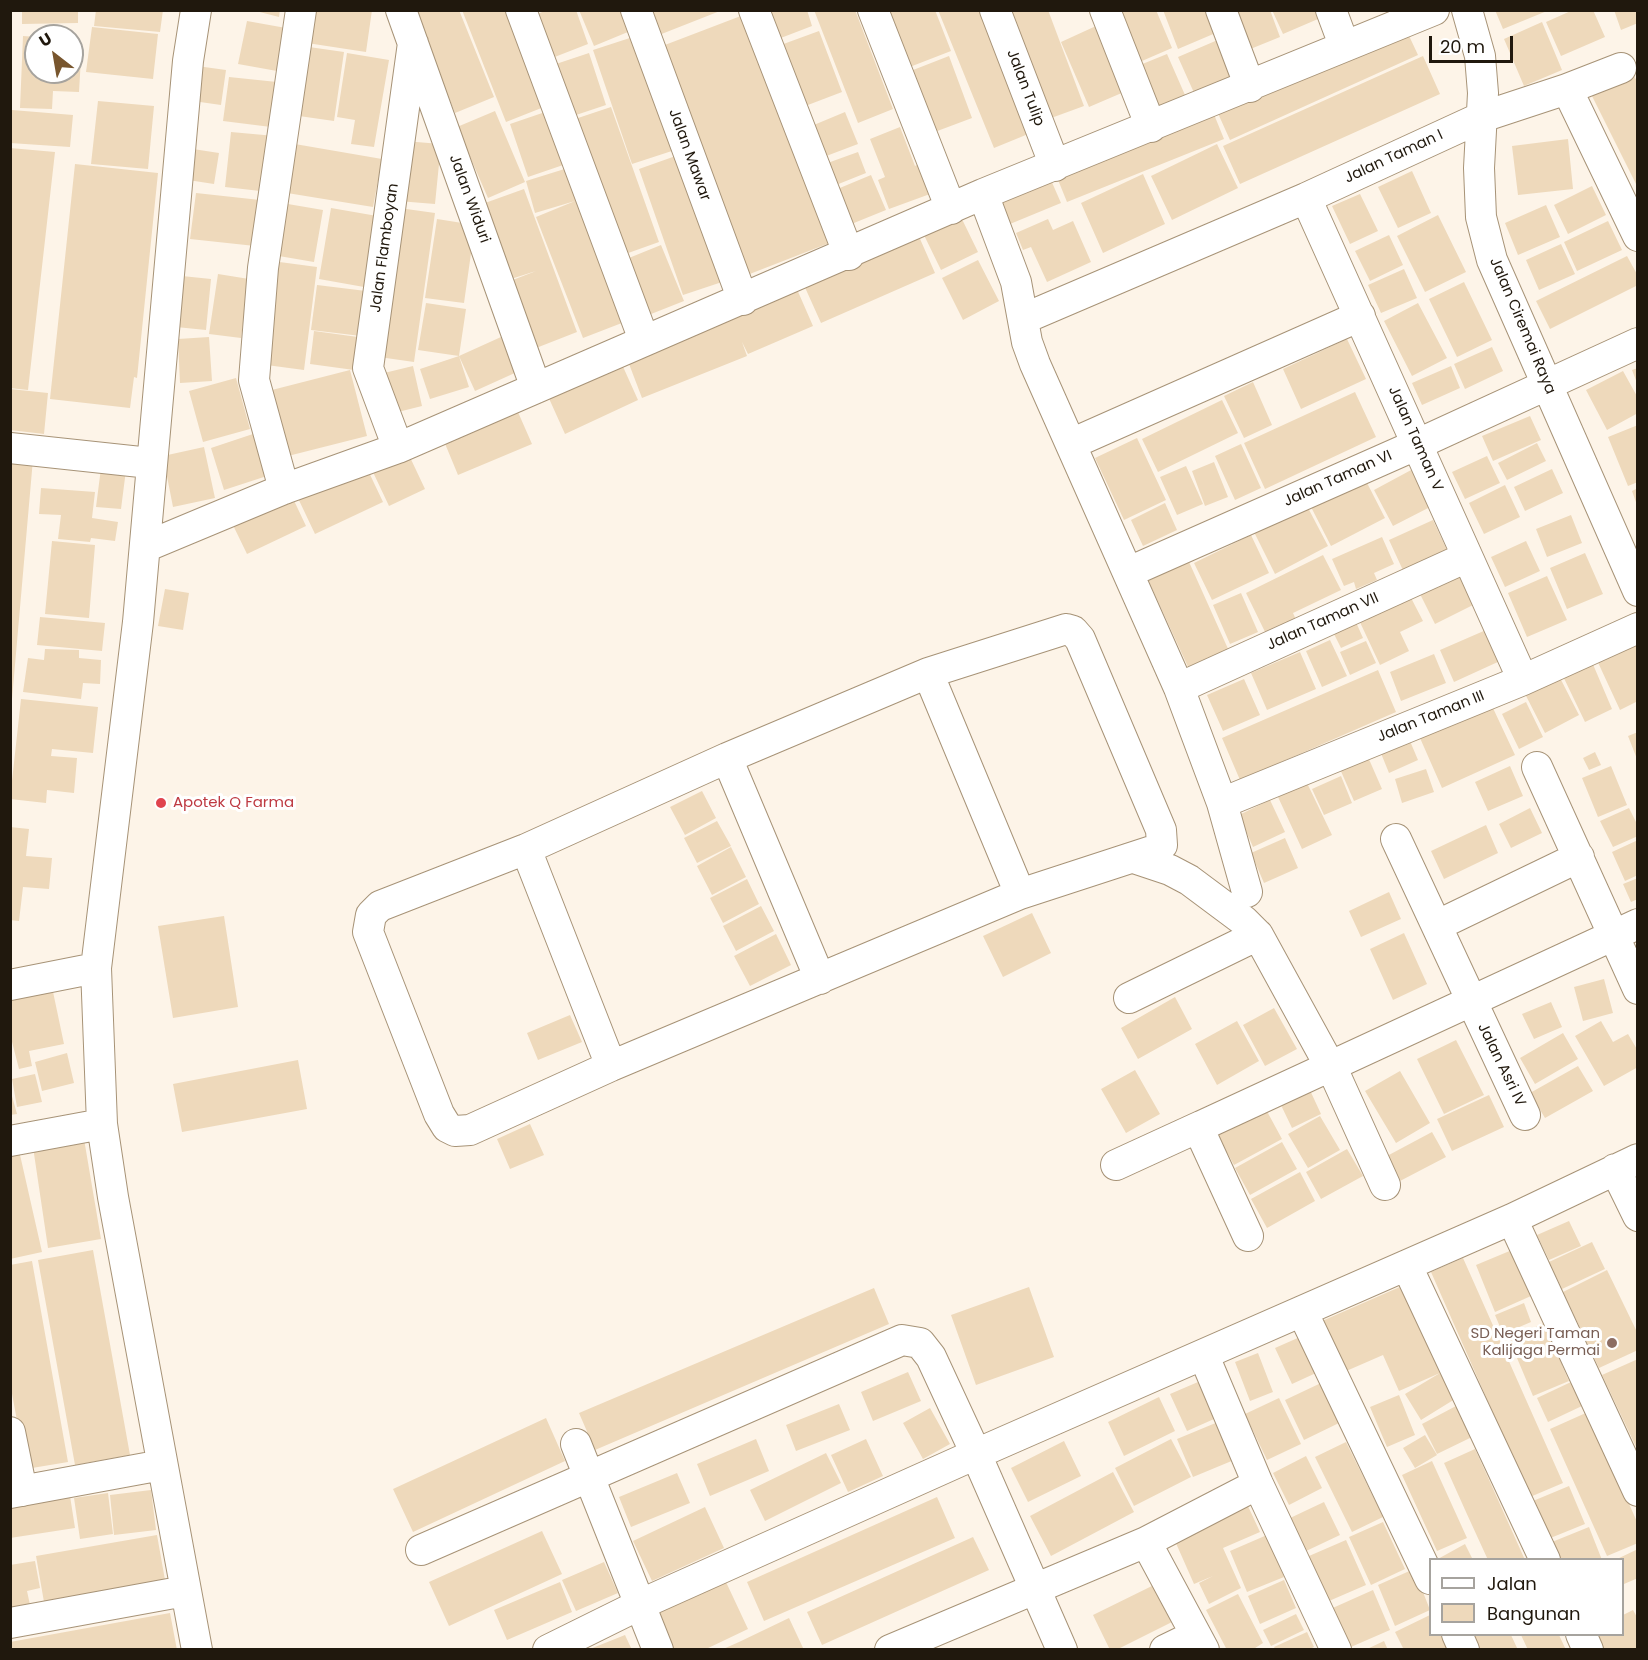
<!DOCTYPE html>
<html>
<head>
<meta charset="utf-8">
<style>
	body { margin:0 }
	#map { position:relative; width:1648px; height:1660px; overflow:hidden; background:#fdf4e8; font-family:Poppins,sans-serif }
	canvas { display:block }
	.frame { position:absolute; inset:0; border:12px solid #20180d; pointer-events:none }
	.legend { position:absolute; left:1429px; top:1558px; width:195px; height:78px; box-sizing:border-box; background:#fff; border:2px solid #a6a39e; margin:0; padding:8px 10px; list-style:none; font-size:18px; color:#20180d }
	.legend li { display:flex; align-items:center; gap:12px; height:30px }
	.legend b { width:30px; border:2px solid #a6a39e }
	.north { position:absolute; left:24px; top:24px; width:60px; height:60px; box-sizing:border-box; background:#fff; border:2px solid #a6a39e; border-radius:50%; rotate:329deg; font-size:16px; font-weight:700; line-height:24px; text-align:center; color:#20180d }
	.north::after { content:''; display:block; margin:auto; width:21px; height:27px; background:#78562e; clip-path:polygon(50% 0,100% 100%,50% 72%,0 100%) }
	.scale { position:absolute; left:1429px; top:36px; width:84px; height:27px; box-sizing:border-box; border:3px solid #20180d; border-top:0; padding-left:8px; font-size:18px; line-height:21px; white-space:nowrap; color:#20180d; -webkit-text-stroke:4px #fff; paint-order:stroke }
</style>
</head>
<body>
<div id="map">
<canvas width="1648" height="1660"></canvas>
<div class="frame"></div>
<ul class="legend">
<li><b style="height:8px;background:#fff"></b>Jalan</li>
<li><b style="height:16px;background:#eed9bb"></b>Bangunan</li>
</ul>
<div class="north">U</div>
<div class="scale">20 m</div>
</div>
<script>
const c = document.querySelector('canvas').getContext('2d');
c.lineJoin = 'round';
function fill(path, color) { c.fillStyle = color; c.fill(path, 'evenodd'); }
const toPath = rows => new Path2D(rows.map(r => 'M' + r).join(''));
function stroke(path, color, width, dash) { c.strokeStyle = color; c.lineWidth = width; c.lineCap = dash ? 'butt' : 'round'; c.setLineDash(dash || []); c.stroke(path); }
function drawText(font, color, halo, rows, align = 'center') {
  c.font = font + ' Poppins,sans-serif'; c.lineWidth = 6; c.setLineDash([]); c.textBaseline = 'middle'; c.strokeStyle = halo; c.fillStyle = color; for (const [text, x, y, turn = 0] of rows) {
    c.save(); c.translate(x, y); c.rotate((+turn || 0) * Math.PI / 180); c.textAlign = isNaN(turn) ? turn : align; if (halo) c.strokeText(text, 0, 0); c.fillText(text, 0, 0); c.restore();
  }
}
const building = toPath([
	[22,10,78,10,78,23,22,24],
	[96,10,163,10,160,32,94,26],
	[252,10,280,10,279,17],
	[313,10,372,10,366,52,307,43],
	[414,10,459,10,494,97,455,113],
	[462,10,511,10,549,105,506,122],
	[547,10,576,10,588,44,547,60,530,17],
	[579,10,634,10,640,27,594,46],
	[649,10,720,10,720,11,659,35],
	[761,10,807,10,812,26,773,41],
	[814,10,855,10,893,109,858,123],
	[879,10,935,10,951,51,902,70],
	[938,10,990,10,1038,130,994,148],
	[999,10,1048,10,1084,106,1043,121],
	[1112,10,1156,10,1172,48,1135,64],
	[1163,10,1209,10,1218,32,1178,49],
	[1226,10,1270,10,1280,37,1243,52],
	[1272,10,1323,10,1325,16,1283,34],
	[1495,10,1547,10,1547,11,1503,29],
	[1573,10,1593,10,1605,37,1561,56,1546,22],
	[1614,10,1638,10,1638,23,1621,30],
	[746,14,832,242,742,277,657,48],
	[247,21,286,28,277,71,238,64],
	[1542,22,1562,70,1524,86,1504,39],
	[1404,25,1418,55,1230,140,1216,109],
	[1096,26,1124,92,1089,107,1061,42],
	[92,27,158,34,153,79,86,72],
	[819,31,842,92,800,108,778,46],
	[639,35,678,149,632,164,593,50],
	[23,36,36,37,36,72,72,72,72,57,81,58,79,92,53,91,52,109,20,108],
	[1220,39,1237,77,1195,95,1178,57],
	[302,46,344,52,334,121,292,115],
	[347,53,389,60,374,147,351,144,355,120,337,117],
	[589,53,606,105,564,119,547,67],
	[1167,54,1185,95,1154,109,1135,67],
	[949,56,972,118,932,133,908,72],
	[1423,56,1440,94,1240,184,1223,146],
	[197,66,226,70,221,105,193,101],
	[1634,76,1638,83,1638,188,1592,96],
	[229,77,277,82,271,127,223,121],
	[98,101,154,106,148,169,91,164],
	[611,107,659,242,617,257,569,121],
	[1211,107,1224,139,1067,202,1054,170],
	[12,110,73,115,70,147,10,143],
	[551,110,569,163,528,177,510,124],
	[495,111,525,182,488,198,457,127],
	[845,112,858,144,821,158,809,127],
	[900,127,915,166,919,164,930,194,889,209,878,180,885,177,870,139],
	[231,132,275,136,269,192,225,187],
	[1568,139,1573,189,1518,195,1512,146],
	[404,141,441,144,435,204,398,201],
	[289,143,382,159,373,207,281,192],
	[1217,144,1238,188,1172,220,1151,176],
	[10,148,55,152,28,390,10,388],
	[193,149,219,153,214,184,188,180],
	[858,152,866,173,831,187,822,165],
	[684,153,728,280,683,295,639,169],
	[75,164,158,173,137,378,134,377,130,408,50,399],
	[571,167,627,321,583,338,536,217,575,201,535,213,526,181],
	[1047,171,1061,203,1010,224,996,192],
	[1412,171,1431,213,1398,228,1378,187],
	[1143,174,1165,224,1103,253,1081,203],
	[871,175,886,210,849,225,835,190],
	[1592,186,1606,215,1568,234,1554,205],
	[524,189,577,332,531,350,505,283,536,271,511,279,485,203],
	[196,193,260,200,255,246,190,239],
	[1360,194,1378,231,1350,244,1332,206],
	[282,203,323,210,314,262,273,255],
	[1546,205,1560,237,1518,255,1505,223],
	[392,207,435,213,414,362,372,356],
	[331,208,377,216,364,287,319,279],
	[959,213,978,252,941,270,922,231],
	[1438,215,1466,272,1425,292,1397,236],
	[437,219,475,225,464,303,425,298],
	[1048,219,1053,230,1073,221,1091,262,1047,282,1031,247,1023,250,1016,233],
	[1608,221,1622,250,1577,271,1564,242],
	[917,232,935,273,821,323,803,283],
	[1389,235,1403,265,1370,281,1355,251],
	[1561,244,1575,274,1539,290,1526,260],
	[661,245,684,301,641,318,619,262],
	[1627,256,1638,276,1638,285,1550,329,1536,301],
	[978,260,999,301,963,320,942,278],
	[272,261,317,267,304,370,259,364],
	[1404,269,1417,298,1381,313,1368,285],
	[218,274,249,279,241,338,209,334],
	[182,276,211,279,206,330,176,327],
	[1464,282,1492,340,1457,357,1429,299],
	[317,285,366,291,361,336,311,330],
	[796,287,813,326,748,354,742,342,747,356,642,398,626,356],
	[426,303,466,309,459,356,501,337,517,372,475,391,459,356,469,387,430,399,420,369,459,356,418,350],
	[1418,303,1447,358,1412,376,1384,321],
	[314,331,358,337,354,370,310,364],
	[209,337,212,381,180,383,178,339],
	[1347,339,1366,379,1301,409,1283,369],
	[1492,347,1503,371,1465,389,1454,364],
	[620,360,638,400,565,434,547,394],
	[413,366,422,406,390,414,380,374],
	[1451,366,1460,388,1422,405,1412,383],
	[1638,368,1638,383,1637,383,1632,370],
	[350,370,367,436,284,457,268,391],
	[1623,371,1638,398,1638,413,1607,430,1586,390],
	[236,378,250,429,203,442,189,391],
	[1253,382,1272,425,1244,438,1224,396],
	[10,389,48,393,44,434,10,430],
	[1355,392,1376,437,1265,489,1244,443],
	[1222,400,1238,433,1158,472,1142,439],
	[514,403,532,444,458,475,441,434],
	[1530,416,1541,440,1493,461,1482,436],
	[1638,425,1638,482,1628,486,1608,437],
	[256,433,270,475,224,490,211,448],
	[1137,438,1166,500,1124,520,1095,458],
	[1537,443,1546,461,1507,480,1498,463],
	[1241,444,1261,488,1235,500,1215,456],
	[204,447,215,498,173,507,163,456],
	[408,453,425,489,389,506,372,470],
	[1487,456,1500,483,1465,499,1452,472],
	[10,457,33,459,12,699,10,699],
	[364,462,383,502,315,534,296,494],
	[1214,462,1228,497,1205,506,1192,471],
	[1186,466,1203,504,1177,515,1160,477],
	[101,468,126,470,121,509,96,507],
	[1413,469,1432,506,1393,526,1374,490],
	[1552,469,1563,493,1525,511,1514,487],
	[1365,479,1385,518,1331,546,1311,507],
	[1505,485,1520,517,1484,534,1469,503],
	[41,488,95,492,92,518,118,522,115,541,91,538,90,542,58,539,61,515,39,514],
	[1638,488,1638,505,1637,505,1632,491],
	[289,490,306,526,247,554,230,519],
	[1165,503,1177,530,1143,546,1131,520],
	[1306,504,1328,546,1275,574,1253,530],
	[1571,515,1582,543,1547,557,1536,529],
	[1433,520,1451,559,1407,579,1389,540],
	[1251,535,1269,573,1212,600,1194,563],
	[1382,537,1394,564,1374,573,1377,580,1356,589,1354,582,1344,586,1332,559],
	[52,541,95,545,89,618,45,614],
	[1526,541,1540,571,1505,587,1491,557],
	[1185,553,1229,651,1189,669,1144,571],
	[1585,553,1603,594,1567,609,1550,568],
	[1323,555,1341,590,1293,613,1298,624,1268,638,1246,593],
	[1459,572,1475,604,1435,624,1419,592],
	[1547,576,1567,620,1527,637,1508,593],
	[165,589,189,593,183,630,158,626],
	[1241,593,1258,632,1230,644,1213,605],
	[1409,594,1423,621,1400,632,1409,651,1380,665,1358,618],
	[40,617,105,623,102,651,37,645],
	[1355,620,1363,638,1341,648,1332,630],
	[1486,630,1500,661,1454,682,1440,650],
	[1330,640,1347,676,1322,687,1306,651],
	[1638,640,1638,701,1620,710,1595,656],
	[1366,641,1376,663,1350,675,1340,652],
	[45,649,79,650,79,658,101,660,100,684,83,683,81,699,23,692,28,658,44,660],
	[1300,652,1316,689,1267,710,1251,673],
	[1434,654,1446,683,1401,701,1390,672],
	[1589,655,1612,709,1585,722,1560,670],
	[1378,670,1396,712,1240,780,1222,738],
	[1556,670,1579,715,1545,733,1522,688],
	[1244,679,1260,715,1223,731,1207,695],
	[21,699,98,707,93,753,52,749,51,756,77,758,74,793,47,790,46,803,10,799],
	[1526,702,1543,737,1519,749,1502,714],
	[1492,706,1515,755,1442,788,1420,738],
	[1638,732,1638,759,1637,759,1628,736],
	[1407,734,1418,760,1389,773,1378,746],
	[1595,752,1601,765,1589,770,1583,758],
	[1368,757,1382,789,1354,801,1340,769],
	[1510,766,1523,796,1488,811,1475,782],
	[1611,766,1627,805,1598,817,1582,778],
	[1426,769,1434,792,1402,803,1395,779],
	[1341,776,1352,803,1324,815,1312,789],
	[1307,783,1332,835,1302,849,1278,797],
	[702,791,716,818,685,835,670,807],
	[1270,800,1285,832,1253,847,1239,815],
	[1530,808,1542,833,1511,848,1499,824],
	[1629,808,1638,826,1638,836,1613,847,1600,821],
	[717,821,731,846,697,863,684,838],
	[1486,825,1498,853,1444,879,1431,851],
	[10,827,29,829,26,856,52,858,49,889,23,887,19,921,10,920],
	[1285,838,1298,868,1264,883,1251,853],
	[1638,840,1638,875,1625,881,1612,852],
	[731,847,746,877,712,895,697,866],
	[1638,878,1638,899,1631,902,1623,884],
	[747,879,759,904,723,923,710,898],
	[1389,892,1401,919,1361,937,1349,911],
	[761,906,774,931,736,951,723,926],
	[1032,913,1051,953,1003,977,983,936],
	[224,916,238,1007,173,1018,158,926],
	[1404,933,1427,984,1393,1000,1370,949],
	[776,934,791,965,750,986,734,956],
	[1604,979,1613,1013,1583,1021,1574,987],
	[52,987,64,1044,29,1051,32,1066,19,1069,10,1034,10,995],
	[1175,997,1192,1029,1138,1059,1121,1028],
	[1551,1002,1562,1027,1534,1039,1522,1014],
	[1274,1008,1297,1049,1265,1066,1243,1025],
	[570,1015,582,1042,538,1060,527,1033],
	[1237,1021,1259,1061,1217,1085,1195,1044],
	[1601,1021,1613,1042,1628,1034,1638,1051,1638,1067,1604,1086,1575,1036],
	[1563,1033,1578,1059,1535,1084,1520,1058],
	[1456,1040,1484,1095,1444,1114,1417,1059],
	[67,1053,74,1083,42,1091,35,1062],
	[298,1060,307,1109,182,1132,173,1084],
	[1578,1066,1593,1091,1545,1118,1530,1093],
	[1135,1070,1160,1114,1126,1133,1101,1089],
	[1400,1071,1430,1123,1396,1143,1365,1091],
	[35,1074,42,1102,17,1107,12,1079],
	[1308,1086,1321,1114,1292,1128,1279,1101],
	[10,1089,17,1114,10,1115],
	[1489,1095,1504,1127,1452,1151,1437,1119],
	[1263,1104,1282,1139,1234,1165,1215,1131],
	[1320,1116,1340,1150,1308,1168,1288,1134],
	[530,1124,544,1155,510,1169,497,1139],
	[1432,1132,1446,1157,1400,1181,1387,1156],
	[84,1139,101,1239,48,1248,33,1147],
	[1282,1142,1297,1169,1250,1195,1235,1168],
	[18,1146,42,1252,10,1259,10,1147],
	[1347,1149,1363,1176,1321,1199,1306,1172],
	[1300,1172,1315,1201,1267,1228,1251,1199],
	[1569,1221,1581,1246,1549,1260,1537,1235],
	[1592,1242,1605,1269,1562,1289,1549,1262],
	[93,1250,130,1455,75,1465,38,1260],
	[1512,1250,1531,1296,1495,1312,1476,1265],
	[1463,1258,1563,1483,1530,1497,1431,1272],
	[32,1261,68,1462,26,1469,10,1383,10,1265],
	[1607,1270,1638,1334,1638,1350,1599,1368,1563,1292],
	[1402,1286,1440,1373,1455,1399,1421,1420,1405,1394,1440,1373,1399,1391,1383,1355,1344,1372,1322,1321],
	[1029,1287,1054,1357,976,1385,951,1315],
	[874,1288,889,1324,595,1450,579,1413],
	[1524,1303,1531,1322,1503,1334,1495,1315],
	[1547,1322,1565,1364,1562,1365,1569,1381,1533,1396,1509,1339],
	[1300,1337,1316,1373,1292,1384,1275,1348],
	[1258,1353,1273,1392,1250,1401,1235,1362],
	[1638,1359,1638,1451,1602,1375],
	[908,1372,921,1401,873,1421,861,1392],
	[1198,1382,1214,1419,1187,1431,1170,1394],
	[1571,1382,1582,1406,1548,1422,1537,1398],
	[1321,1383,1339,1423,1304,1440,1285,1400],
	[1399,1395,1415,1435,1387,1447,1370,1407],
	[1159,1397,1175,1431,1124,1456,1108,1422],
	[1279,1398,1301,1444,1267,1460,1245,1414],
	[839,1404,850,1430,796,1451,786,1425],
	[1456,1406,1472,1437,1437,1454,1422,1424],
	[930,1408,950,1444,923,1459,903,1423],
	[1588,1412,1638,1524,1638,1543,1607,1556,1550,1429],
	[546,1418,565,1461,413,1532,393,1489],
	[1218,1422,1234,1460,1193,1477,1177,1439],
	[1425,1435,1437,1455,1415,1468,1403,1448],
	[756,1439,769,1471,710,1496,697,1464],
	[866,1439,883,1476,848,1492,831,1455],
	[1171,1439,1191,1477,1134,1506,1115,1468],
	[1064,1441,1081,1476,1028,1502,1011,1468],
	[1346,1442,1383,1517,1352,1532,1315,1457],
	[1475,1449,1486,1473,1525,1560,1488,1560,1466,1512,1444,1463],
	[826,1453,841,1483,765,1521,750,1490],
	[1306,1456,1322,1488,1289,1505,1273,1473],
	[1432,1461,1467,1538,1437,1551,1402,1475],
	[1113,1472,1134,1512,1051,1556,1030,1516],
	[677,1473,690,1503,631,1527,619,1497],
	[1569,1486,1585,1524,1548,1539,1533,1501],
	[151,1490,156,1530,114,1535,110,1495],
	[108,1493,113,1534,80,1539,74,1498],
	[70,1496,75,1528,10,1538,10,1505],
	[937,1497,955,1538,764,1621,747,1582],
	[1324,1502,1340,1535,1304,1552,1288,1519],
	[1247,1504,1260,1532,1223,1548,1241,1588,1209,1604,1199,1583,1213,1576,1194,1584,1175,1541,1214,1524,1212,1519],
	[705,1507,724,1548,652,1581,633,1541],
	[1383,1522,1405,1569,1371,1585,1349,1537],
	[1589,1527,1602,1560,1559,1560,1552,1542],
	[542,1531,562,1574,449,1626,429,1582],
	[157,1535,165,1580,44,1602,36,1556],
	[1267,1535,1284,1577,1247,1592,1230,1551],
	[973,1537,989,1570,822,1645,807,1612],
	[1346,1540,1366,1585,1329,1601,1309,1556],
	[1465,1544,1473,1560,1436,1560],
	[1638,1549,1638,1578,1624,1584,1623,1560,1615,1560],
	[35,1561,40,1588,27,1591,30,1605,10,1609,10,1565],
	[604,1562,618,1593,576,1611,562,1580],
	[1414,1569,1430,1610,1395,1626,1378,1585],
	[1284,1580,1296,1608,1260,1624,1248,1596],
	[560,1582,572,1612,507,1640,494,1610],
	[726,1582,748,1629,704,1650,669,1650,653,1615],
	[1158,1583,1176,1620,1116,1650,1110,1650,1093,1615],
	[1373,1590,1390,1630,1344,1650,1326,1611],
	[1238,1594,1263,1643,1252,1650,1227,1650,1206,1610],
	[1633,1610,1638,1619,1638,1650,1597,1650,1590,1635,1623,1635,1623,1615],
	[170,1613,177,1650,10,1650,10,1642],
	[1296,1614,1304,1630,1271,1646,1263,1630],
	[1430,1615,1430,1634,1441,1635,1448,1650,1404,1650,1395,1632],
	[789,1618,804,1650,721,1650,739,1642],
	[1307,1632,1314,1647,1308,1650,1276,1650,1274,1647],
	[625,1635,632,1650,590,1650,590,1649],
	[1463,1635,1511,1635,1518,1650,1470,1650],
	[1521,1635,1559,1635,1566,1650,1528,1650],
	[1384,1641,1388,1650,1365,1650]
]);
const minor = toPath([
	[196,10,188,61,138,622,96,968,102,1124,113,1197,197,1650],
	[401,10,536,388],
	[521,10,644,340],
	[636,10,743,300],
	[754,10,849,255],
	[873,10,951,209],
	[995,10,1055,166],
	[1105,10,1151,127],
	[1221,10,1250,87],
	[1331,10,1344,45],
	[1467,10,1480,56,1483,93,1479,168,1481,217,1492,260,1638,591],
	[1567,89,1621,68],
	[983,194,1016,282,1027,342,1035,364,1179,688,1222,803,1247,892],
	[1306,198,1523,680],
	[1023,319,1306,198,1482,117,1567,89,1638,236],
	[1071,444,1360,316],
	[10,448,150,463],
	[398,448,368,368,413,43],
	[284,489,254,380,263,268,301,10],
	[145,547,284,489,398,448,983,194,1434,10],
	[1129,572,1418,444,1638,343],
	[1066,629,1073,631,1080,639,1161,830,1162,845,1158,849,1020,894,611,1066,470,1130,455,1131,447,1127,439,1114,368,932,371,915,380,906,526,849,727,758,928,673,1066,629],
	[928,673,1020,894],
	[1179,688,1467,557],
	[727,758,820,979],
	[1537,767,1638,989],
	[1222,803,1523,680,1638,628],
	[1396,839,1525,1115],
	[526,849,611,1066],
	[1134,858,1170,870,1189,880,1244,921,1258,935,1337,1079,1385,1185],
	[1438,925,1579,857],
	[10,985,96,968],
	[1129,998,1258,935],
	[10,1141,102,1124],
	[1116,1165,1201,1126],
	[1615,1169,1638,1216],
	[1512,1219,1638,1491],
	[1248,1236,1203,1138,1201,1126,1638,924],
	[1407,1266,1545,1560],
	[1302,1311,1430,1579],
	[1204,1356,1258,1484,1336,1650],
	[10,1432,22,1491],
	[576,1444,658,1650],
	[10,1493,162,1465],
	[1146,1542,1196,1635],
	[421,1550,902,1340,920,1343,931,1357,976,1454,1062,1650],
	[10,1623,185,1591],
	[1457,1634,1464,1650],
	[1581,1634,1588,1650],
	[548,1650,639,1605,976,1454,1512,1219,1638,1159],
	[890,1650,1146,1542,1258,1484],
	[1165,1650,1196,1635,1204,1650]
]);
const markers = [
	[161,803,6,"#e0444e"],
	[1612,1343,6,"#8d6e63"]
];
const streetNames = [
	["Jalan Tulip",1025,88,69],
	["Jalan Mawar",689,155,70],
	["Jalan Taman I",1394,157,-25],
	["Jalan Widuri",469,199,70],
	["Jalan Flamboyan",385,248,-82],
	["Jalan Ciremai Raya",1522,326,67],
	["Jalan Taman V",1415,439,66],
	["Jalan Taman VI",1338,479,-24],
	["Jalan Taman VII",1323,622,-24],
	["Jalan Taman III",1431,717,-22],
	["Jalan Asri IV",1501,1065,64]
];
const healthNames = [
	["Apotek Q Farma",173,803]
];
const educationNames = [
	["SD Negeri Taman",1600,1334],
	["Kalijaga Permai",1600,1351]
];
fill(building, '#eed9bb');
stroke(minor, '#a79377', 32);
stroke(minor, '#fff', 30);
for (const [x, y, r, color] of markers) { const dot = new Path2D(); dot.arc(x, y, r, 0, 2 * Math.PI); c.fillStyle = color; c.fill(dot); stroke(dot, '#fff', 2); }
drawText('15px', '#20180d', '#fff', streetNames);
drawText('15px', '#be3a42', '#fff', healthNames, 'left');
drawText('15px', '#785e54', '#fff', educationNames, 'right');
</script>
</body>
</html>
